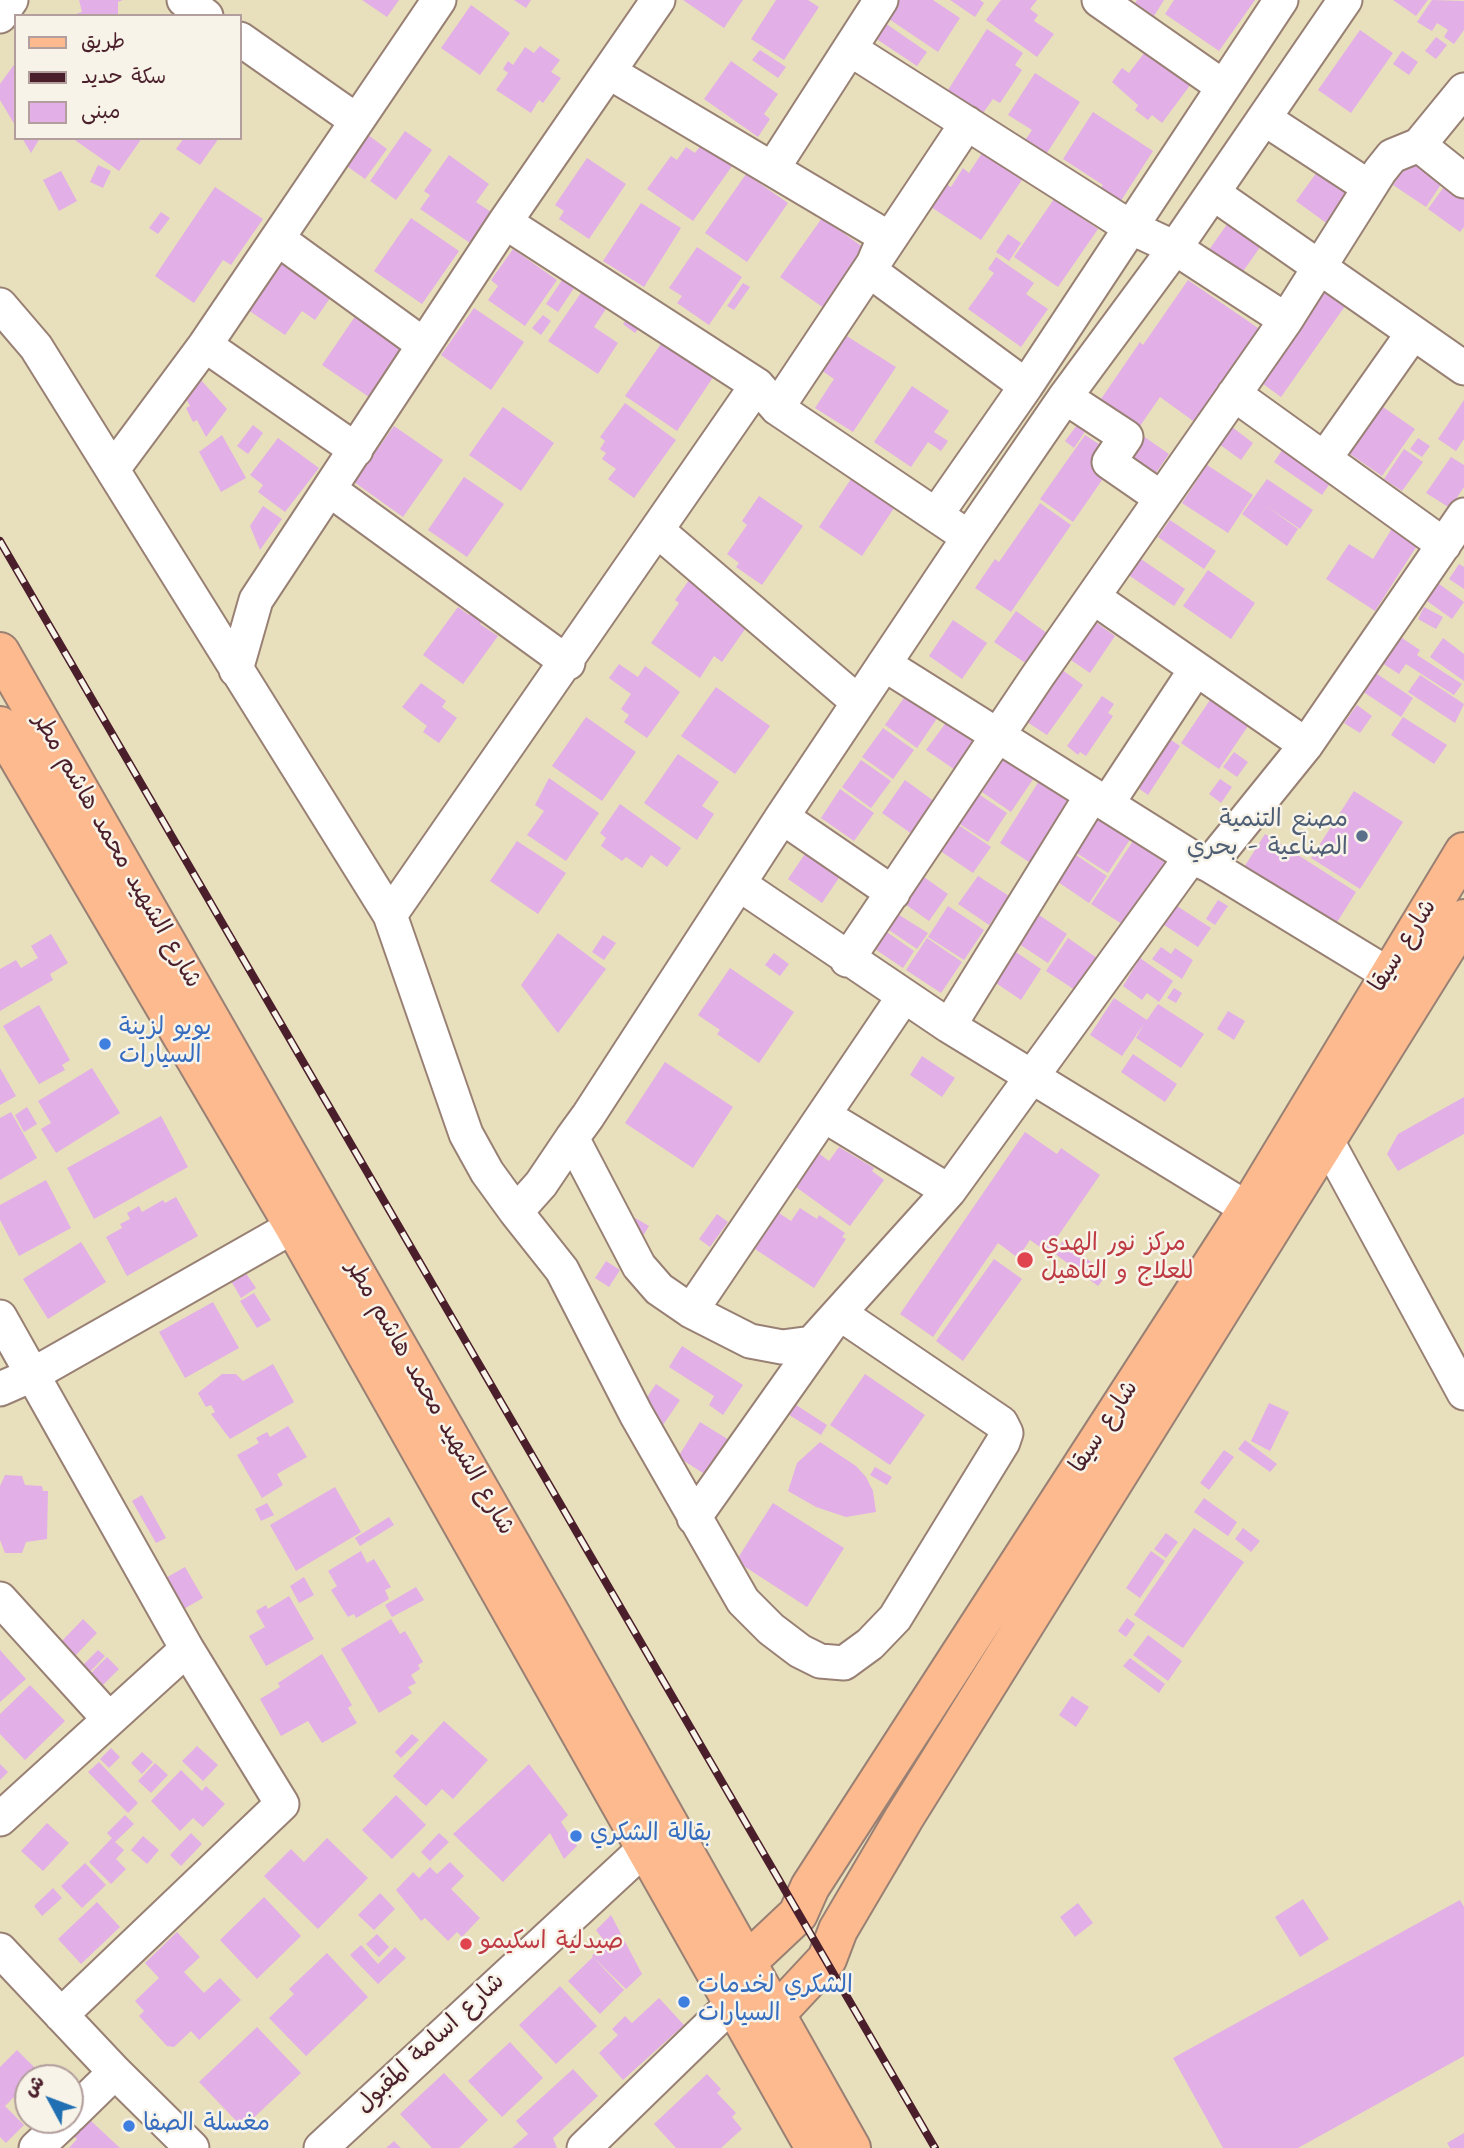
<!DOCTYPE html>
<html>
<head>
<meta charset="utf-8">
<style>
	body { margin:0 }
	#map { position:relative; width:1464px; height:2148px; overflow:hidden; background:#e8e0bc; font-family:Kalam,"Playpen Sans Arabic",sans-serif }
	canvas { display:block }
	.legend { position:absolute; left:14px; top:14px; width:228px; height:126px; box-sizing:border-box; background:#f7f3e8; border:2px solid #b29e9c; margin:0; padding:9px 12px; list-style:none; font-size:21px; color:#4a1f2b }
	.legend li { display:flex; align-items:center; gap:14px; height:35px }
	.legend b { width:35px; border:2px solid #b29e9c }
	.north { position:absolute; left:14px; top:2064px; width:70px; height:70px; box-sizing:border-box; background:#f7f3e8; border:2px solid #b29e9c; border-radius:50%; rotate:311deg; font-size:19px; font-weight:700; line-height:28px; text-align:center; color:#4a1f2b }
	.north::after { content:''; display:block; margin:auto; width:24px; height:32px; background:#1f6fb2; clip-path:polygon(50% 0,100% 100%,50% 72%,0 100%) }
</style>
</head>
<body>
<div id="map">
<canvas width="1464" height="2148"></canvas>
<ul class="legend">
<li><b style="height:9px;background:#fcba8e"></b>طريق</li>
<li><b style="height:9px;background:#4a1f2b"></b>سكة حديد</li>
<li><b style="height:19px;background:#e2afe6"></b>مبنى</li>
</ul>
<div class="north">ش</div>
</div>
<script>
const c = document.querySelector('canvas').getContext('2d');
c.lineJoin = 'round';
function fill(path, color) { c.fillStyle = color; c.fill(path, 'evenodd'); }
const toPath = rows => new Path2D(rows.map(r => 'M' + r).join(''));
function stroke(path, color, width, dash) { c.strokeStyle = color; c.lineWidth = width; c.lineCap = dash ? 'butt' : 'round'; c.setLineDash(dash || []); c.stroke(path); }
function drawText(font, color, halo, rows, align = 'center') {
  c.font = font + ' Kalam,"Playpen Sans Arabic",sans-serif'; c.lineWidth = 5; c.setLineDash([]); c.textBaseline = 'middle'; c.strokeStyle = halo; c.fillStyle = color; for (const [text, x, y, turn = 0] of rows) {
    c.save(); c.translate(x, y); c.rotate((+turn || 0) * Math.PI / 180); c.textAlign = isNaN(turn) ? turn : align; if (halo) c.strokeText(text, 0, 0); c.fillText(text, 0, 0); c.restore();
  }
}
const building = toPath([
	[79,0,123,0,118,2,118,16,70,16,82,12],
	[362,0,399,0,387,17],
	[514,0,531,0,526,8],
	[683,0,743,0,724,28],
	[776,0,808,0,819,7,784,60,751,39],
	[897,0,933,0,960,18,938,52,886,17],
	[950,0,980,0,984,3,975,17],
	[1001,0,1037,0,1030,9,1038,15,1034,21,1054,34,1037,57,986,20],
	[1137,0,1164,0,1154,16,1135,3],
	[1174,0,1255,0,1219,51,1165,14],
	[1393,0,1428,0,1416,16],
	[1432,0,1464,1,1464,30,1454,44,1444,37,1448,30,1437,23,1432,31,1417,22],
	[471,5,510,33,480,75,441,48],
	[885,23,927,52,917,66,875,38],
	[987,29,1023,53,1015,65,1022,70,1000,103,993,99,983,113,948,90],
	[1360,30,1393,53,1351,113,1318,90],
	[1436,37,1447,45,1436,59,1425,51],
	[540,46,560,60,551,72,561,78,543,103,539,100,531,113,496,90,508,73,503,69,508,61,513,65,525,47,534,53],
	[1148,48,1197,76,1162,123,1152,115,1148,120,1135,110,1138,105,1112,82,1122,68,1129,73],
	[760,50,786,67,778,78,752,60],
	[1402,51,1418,62,1409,75,1393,64],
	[731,61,778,94,764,114,770,119,758,137,704,99],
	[16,62,16,127,0,100,0,84],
	[1035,73,1080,102,1045,156,1024,142,1032,130,1008,115],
	[1093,112,1153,151,1115,210,1095,197,1103,185,1063,159],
	[405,131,432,150,396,200,370,181],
	[364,132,387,149,365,179,344,164],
	[22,138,40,138,31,153],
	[72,138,142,138,119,171],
	[184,138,219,138,200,165,176,149],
	[704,141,735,162,693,221,647,189,671,156,677,160,686,147,695,153],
	[984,150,1024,177,981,240,931,207,946,184,951,187,963,168,969,173],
	[449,155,489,184,476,202,491,212,470,243,420,209,430,195,424,191],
	[1413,155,1446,177,1426,207,1393,185],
	[587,158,626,184,589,239,559,219,564,211,555,205],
	[98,165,111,171,103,188,90,182],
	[61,171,77,201,59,211,43,180],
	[1317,172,1350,195,1329,225,1296,201],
	[746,174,788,203,747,262,705,233],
	[1451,177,1464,187,1464,227,1460,232,1428,209],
	[215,187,263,219,231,265,223,260,194,303,155,276],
	[1054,199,1098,229,1058,287,1014,257],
	[641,203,681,228,644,287,603,261],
	[161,212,170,218,158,234,149,228],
	[411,218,459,251,422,304,374,271],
	[822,218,870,252,828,311,780,277],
	[1230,220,1263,243,1237,280,1204,257],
	[1008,234,1021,243,1009,261,996,252],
	[697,247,742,277,709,325,677,303,682,296,669,288],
	[513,249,557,280,525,326,488,300,498,286,491,280],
	[281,253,339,285,315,320,302,311,285,335,248,310],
	[996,257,1034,283,1026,294,1048,309,1021,347,968,309,994,273,988,269],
	[564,277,576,285,558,312,546,304],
	[1188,280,1261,330,1196,423,1160,397,1140,426,1101,399,1140,342,1143,345],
	[743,283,750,287,734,310,727,306],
	[1328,283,1350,299,1281,397,1259,381],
	[585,287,610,303,594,327,618,343,598,374,548,341],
	[474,308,524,342,491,390,441,355],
	[634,310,646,319,635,333,623,324],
	[356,315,403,346,369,397,322,365],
	[543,315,551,321,541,335,532,328],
	[845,335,896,367,853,432,815,408,834,379,818,368,827,354,833,358,833,352],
	[665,338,716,373,677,431,625,396],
	[200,379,227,409,206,437,197,420,193,422,186,408,190,406,184,395],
	[912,386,949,411,934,432,948,441,941,451,928,442,911,467,874,442],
	[1464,400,1464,439,1456,451,1438,439],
	[625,403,676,440,634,498,608,479,616,469,602,459,606,453,600,449,605,441,600,437],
	[503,407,554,443,521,491,469,455],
	[1383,407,1415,429,1382,476,1350,454],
	[1080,421,1088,427,1074,448,1065,441],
	[253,425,263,433,248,454,237,446],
	[394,426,443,460,403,517,354,482],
	[1232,427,1253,443,1241,460,1219,444],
	[1136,431,1169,454,1149,483,1116,460],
	[222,435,246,478,221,492,199,452],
	[1085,435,1105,448,1109,470,1073,522,1040,499],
	[278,438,319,468,285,512,258,492,263,485,250,475],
	[1418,438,1430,446,1422,457,1410,449],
	[1289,440,1337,473,1322,495,1274,462],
	[1404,449,1423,462,1402,491,1384,479],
	[1451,457,1464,465,1464,487,1450,508,1426,493],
	[1207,465,1253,495,1228,533,1182,503],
	[853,476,896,505,862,556,819,527],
	[464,477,504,504,467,557,428,530],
	[1267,479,1313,510,1300,529,1265,505,1298,529,1287,546,1242,514],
	[759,496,803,526,762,585,736,567,739,563,727,554,747,525,742,521],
	[1040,503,1071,525,1011,612,975,588,995,559,999,562],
	[263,506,282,519,260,550,250,526],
	[1170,520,1216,551,1204,569,1158,537],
	[1396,522,1422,538,1375,611,1326,579,1349,544,1373,559],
	[1138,557,1185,589,1174,606,1127,574],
	[1459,564,1464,567,1464,589,1449,579],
	[1208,570,1255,603,1231,639,1183,606],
	[694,573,755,615,722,662,714,656,700,678,651,643,679,603,675,600],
	[1435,581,1464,602,1452,619,1423,598],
	[458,607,469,615,474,608,486,616,480,624,498,636,463,684,423,655],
	[1424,607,1443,617,1436,629,1418,619],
	[1016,611,1051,636,1030,666,994,642],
	[953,620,987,643,962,679,929,656],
	[1094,621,1115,636,1090,673,1068,658],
	[1399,636,1420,650,1417,655,1462,684,1454,695,1406,664,1399,674,1382,663],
	[1443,638,1464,654,1464,681,1430,657],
	[619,664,638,677,645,666,680,692,647,738,624,722,629,715,621,709,631,694,609,678],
	[1061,669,1083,685,1047,735,1024,720],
	[1371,670,1413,698,1401,717,1359,689],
	[1420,675,1464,704,1455,723,1408,692],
	[421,683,446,701,442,707,457,718,439,743,423,732,427,726,402,707],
	[716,687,770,726,735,774,681,736],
	[1216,691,1254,717,1219,769,1181,743],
	[908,692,940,714,917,748,885,725],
	[1102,696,1114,704,1108,713,1113,716,1086,756,1080,752,1078,755,1067,746],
	[1357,705,1372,716,1360,733,1344,723],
	[586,717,636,752,602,801,552,766],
	[950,717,981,739,958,772,926,750],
	[1403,717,1447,745,1434,764,1391,735],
	[883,728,914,750,893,779,862,757],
	[1159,732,1180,746,1148,795,1127,780],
	[1234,752,1248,762,1237,777,1223,767],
	[1008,753,1038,772,1011,812,982,792],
	[678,754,719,782,702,806,714,814,697,840,644,803],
	[861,760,891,781,871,808,842,787],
	[549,778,599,813,566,861,527,835,544,811,535,805],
	[1220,779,1232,787,1221,803,1209,794],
	[905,780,935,802,912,834,882,813],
	[1039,781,1072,802,1032,864,1000,843],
	[840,789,874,813,854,841,821,818],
	[974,791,1007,813,988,842,955,821],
	[1354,791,1403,822,1360,889,1311,858],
	[620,804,681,848,667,867,651,855,642,868,626,857,622,861,601,846,606,838,600,833],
	[1099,817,1131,838,1108,873,1075,852],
	[957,824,991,847,973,873,939,850],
	[1265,834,1356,892,1334,927,1243,869],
	[517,841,566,873,538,914,490,881],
	[1133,841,1167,864,1125,926,1091,904],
	[811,845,845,869,822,903,788,879],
	[1076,855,1107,876,1089,903,1058,882],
	[978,876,1009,896,989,925,958,904],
	[924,877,948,894,929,921,905,904],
	[1218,900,1228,906,1215,925,1206,919],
	[948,906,984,930,964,960,928,937],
	[1177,906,1211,928,1198,947,1164,925],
	[896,913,928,933,917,949,886,928],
	[1039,915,1067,934,1048,963,1019,944],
	[884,930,914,951,903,968,872,947],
	[558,933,606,969,558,1033,521,985],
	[51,934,68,963,50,974,53,980,0,1011,0,969,16,960,21,968,38,958,31,946],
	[603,935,616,943,604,960,592,952],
	[927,938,962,962,941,993,906,970],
	[1068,938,1103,962,1081,994,1046,971],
	[1161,947,1171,954,1175,948,1193,960,1182,979,1152,959],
	[1010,948,1041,969,1021,1000,990,979],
	[774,953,789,964,780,976,765,965],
	[1140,958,1173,981,1159,1002,1147,993,1142,1000,1123,986],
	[730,968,794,1012,759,1063,717,1034,720,1030,698,1015],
	[1174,988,1182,993,1176,1003,1167,998],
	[1114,998,1147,1020,1158,1004,1204,1034,1181,1068,1136,1038,1144,1024,1122,1056,1090,1035],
	[39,1005,70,1060,62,1065,65,1070,39,1084,3,1026],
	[1228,1011,1245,1021,1234,1040,1217,1029],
	[1133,1054,1177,1084,1165,1102,1121,1072],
	[922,1056,955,1078,942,1097,910,1075],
	[665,1062,733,1107,693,1168,625,1123],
	[0,1068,16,1096,0,1105],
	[92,1068,120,1113,56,1153,41,1129,51,1123,38,1101],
	[1464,1097,1464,1134,1398,1171,1387,1154,1398,1134],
	[27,1107,37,1124,24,1132,15,1115],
	[11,1112,37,1158,0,1180,0,1118],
	[161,1116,188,1167,94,1219,67,1168],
	[1025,1132,1057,1154,1061,1148,1100,1175,1047,1252,1030,1240,1018,1258,998,1243,933,1337,900,1314],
	[839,1147,874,1168,872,1171,884,1180,850,1226,793,1185,817,1152,829,1161],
	[46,1180,71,1228,19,1256,0,1220,0,1205],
	[176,1197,198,1236,127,1276,106,1237,122,1228,120,1224,130,1219,127,1213,139,1206,142,1212,163,1200,165,1203],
	[800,1208,817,1219,819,1215,845,1233,842,1237,846,1239,814,1288,755,1249,779,1213,791,1221],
	[717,1214,728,1222,710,1247,699,1239],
	[635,1218,649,1226,641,1239,627,1231],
	[1063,1241,1107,1274,1098,1286,1054,1253],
	[81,1242,106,1282,48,1319,23,1279],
	[994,1259,1022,1279,963,1361,936,1341],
	[606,1261,620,1270,609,1287,595,1278],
	[245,1272,256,1288,241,1298,231,1281],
	[254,1293,271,1320,257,1328,240,1301],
	[213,1302,239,1348,185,1378,159,1332],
	[682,1346,743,1385,723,1415,709,1405,714,1396,669,1367],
	[273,1364,294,1402,230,1439,211,1414,215,1412,211,1405,206,1407,198,1393,222,1374,236,1374,243,1381],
	[865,1374,925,1415,890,1465,830,1425],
	[656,1384,680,1400,661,1428,637,1412],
	[790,1401,827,1425,821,1435,783,1411],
	[1269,1403,1289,1412,1270,1451,1251,1441],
	[700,1422,729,1440,706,1475,678,1457],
	[288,1426,307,1457,277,1474,283,1485,262,1498,237,1455,259,1443,256,1438,267,1432,270,1437],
	[1245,1440,1277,1464,1270,1472,1238,1449],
	[820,1442,856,1466,866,1477,873,1491,876,1512,846,1517,816,1507,788,1491,797,1463],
	[1224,1450,1234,1457,1209,1490,1200,1483],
	[875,1467,892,1477,887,1485,870,1475],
	[5,1475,22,1476,25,1485,42,1486,43,1491,48,1491,47,1539,26,1542,22,1553,5,1553,0,1540,0,1486],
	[335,1487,361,1532,296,1571,270,1525],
	[142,1495,166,1538,156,1543,132,1501],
	[1204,1498,1237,1522,1228,1536,1194,1512],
	[267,1503,274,1515,261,1521,255,1509],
	[773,1503,844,1548,807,1607,736,1561],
	[389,1517,394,1525,360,1546,355,1538],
	[1194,1528,1244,1562,1183,1648,1134,1615],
	[1243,1528,1260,1541,1251,1552,1235,1539],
	[1166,1533,1178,1542,1166,1558,1154,1549],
	[361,1551,367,1563,374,1559,391,1587,385,1590,389,1599,356,1618,354,1614,348,1617,331,1590,337,1586,328,1571],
	[1151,1551,1165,1561,1140,1598,1126,1588],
	[185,1567,203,1598,182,1610,164,1579],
	[304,1577,314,1595,299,1603,290,1586],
	[416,1587,424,1600,392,1617,385,1605],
	[289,1596,314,1639,266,1666,249,1636,265,1627,256,1611,266,1605,268,1609],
	[1127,1618,1135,1624,1126,1637,1118,1631],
	[83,1619,97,1633,74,1657,60,1643],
	[391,1619,400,1634,405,1631,423,1662,418,1665,420,1669,411,1675,416,1683,408,1687,412,1693,379,1713,341,1649],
	[1148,1635,1182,1661,1168,1681,1133,1655],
	[0,1650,26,1679,0,1702],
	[98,1650,105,1656,89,1673,82,1666],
	[322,1654,352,1705,348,1708,357,1723,322,1743,308,1721,281,1736,260,1699,280,1687,278,1683],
	[107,1657,119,1669,102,1686,90,1674],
	[1130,1658,1165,1684,1159,1693,1123,1666],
	[30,1685,65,1721,25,1760,0,1734,0,1714],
	[1072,1696,1089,1707,1076,1727,1059,1715],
	[444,1721,488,1760,453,1799,442,1789,426,1806,393,1776],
	[412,1734,419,1740,401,1758,395,1752],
	[197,1746,218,1765,203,1781,182,1761],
	[111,1748,120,1757,109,1768,100,1759],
	[142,1752,153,1762,142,1774,131,1763],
	[99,1762,138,1803,128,1813,88,1772],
	[155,1763,168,1775,151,1793,138,1781],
	[0,1764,8,1772,0,1780],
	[529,1764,568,1815,561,1822,577,1846,564,1859,550,1833,503,1882,453,1834],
	[181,1770,202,1791,206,1786,225,1804,203,1827,193,1818,180,1831,151,1801],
	[396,1795,426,1825,392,1859,362,1830],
	[125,1815,134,1824,115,1842,124,1850,116,1859,126,1869,111,1884,89,1862,112,1838,107,1833],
	[47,1823,69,1843,43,1871,21,1851],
	[191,1833,202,1844,181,1866,170,1855],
	[439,1833,449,1842,430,1861,421,1852],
	[143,1836,159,1850,147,1864,131,1850],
	[327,1838,368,1878,318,1929,264,1876,291,1849,304,1862],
	[450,1862,464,1876,451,1889,480,1918,462,1937,457,1932,448,1941,425,1918,421,1921,396,1890,413,1872,419,1878,430,1867,437,1874],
	[85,1863,106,1885,82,1908,61,1886],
	[53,1888,62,1898,42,1916,34,1906],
	[380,1893,395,1909,374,1930,358,1915],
	[264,1897,301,1936,257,1979,220,1940],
	[1303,1899,1329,1939,1300,1957,1275,1917],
	[1460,1900,1464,1907,1464,2056,1298,2148,1223,2148,1173,2058],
	[97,1902,120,1927,81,1964,58,1939],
	[1078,1903,1093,1923,1075,1937,1060,1917],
	[611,1915,642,1974,626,1989,592,1956,605,1942,596,1930],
	[177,1932,200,1957,184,1972,204,1993,220,1978,241,2000,199,2040,191,2031,174,2047,167,2046,139,2016,144,2011,135,2001,159,1978,145,1963],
	[377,1934,389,1947,379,1957,366,1944],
	[361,1945,378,1964,395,1947,406,1958,378,1984,350,1955],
	[327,1953,368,1997,306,2056,269,2018,294,1994,289,1989],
	[593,1957,624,1990,600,2014,568,1981],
	[560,1986,597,2026,556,2064,519,2025],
	[659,1998,684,2025,623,2080,599,2053,618,2035,612,2029,625,2016,632,2023],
	[257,2027,301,2073,243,2128,199,2082],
	[510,2042,543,2078,502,2117,468,2081],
	[17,2050,45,2078,28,2078,28,2111,14,2097,5,2106,24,2125,6,2143,0,2137,0,2067],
	[573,2069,598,2096,553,2138,557,2148,512,2148,528,2134,516,2121],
	[444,2073,488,2120,459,2148,432,2148,400,2114],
	[707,2074,721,2089,717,2093,736,2113,732,2117,742,2129,721,2148,676,2148,654,2124],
	[89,2119,120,2148,69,2148,77,2139,68,2131],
	[1464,2133,1464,2148,1450,2148,1447,2143],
	[394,2141,401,2148,386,2148]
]);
const minor = toPath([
	[184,0,206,16],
	[1099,0,1222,86],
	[0,16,11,0],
	[240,39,357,121],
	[850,49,1130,227,1175,248,1286,320],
	[609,72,885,236,870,271,1026,386],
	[1265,119,1369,187],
	[1419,145,1464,181],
	[773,168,881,0],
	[1213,193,1464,368],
	[505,222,757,385,777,408,955,528],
	[278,239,424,345],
	[0,305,36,347,390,915,466,1134,487,1172,516,1212],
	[205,345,356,450],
	[1234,394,1444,545],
	[1065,397,1126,437,1109,462,1161,498],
	[777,408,967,123],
	[1325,458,1413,333],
	[113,469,205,345,439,0],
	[330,490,568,663],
	[936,515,1026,386,1281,0],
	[658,531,858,702],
	[1093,597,1306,745],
	[884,664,1191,857,1209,865,1388,974],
	[236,670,256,600,505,222,658,0],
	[1107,804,1196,669],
	[782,817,893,893],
	[1209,865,1306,745,1464,515],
	[739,884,949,1026,1248,1209],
	[390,915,757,385],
	[847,960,1037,677,1286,320,1380,171,1392,156,1419,145,1464,90],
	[949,1026,1092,795],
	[825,1116,949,1191],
	[572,1138,639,1266,659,1289,691,1311,750,1341,782,1347,812,1343,839,1313,1001,1423,1006,1433,1003,1442,895,1618,870,1644,844,1663,820,1661,800,1651,771,1629,743,1601,636,1414,562,1270,516,1212,541,1184,572,1138,588,1116,782,817,969,537,1065,397,1175,248,1345,0],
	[1326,1139,1464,1393],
	[691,1311,904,996],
	[0,1317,187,1649,282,1804,61,2015],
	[0,1389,32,1375,294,1226],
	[694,1518,839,1313,949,1191,1191,857],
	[0,1599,109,1719],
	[0,1819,187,1649],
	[0,1950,115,2072,192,2148],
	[70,2116,115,2072],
	[36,2148,66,2120],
	[321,2148,645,1848,666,1836],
	[584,2148,733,2003]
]);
const major = toPath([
	[0,652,551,1615,851,2148],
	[0,726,294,1226,815,2148],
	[729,1979,798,1914,810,1887,1248,1209,1464,852],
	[759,2032,827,1959,838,1930,904,1818,1464,919]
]);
const rail = toPath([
	[0,541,935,2148]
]);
const markers = [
	[1362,836,7,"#5c6f8a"],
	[105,1044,7,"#3f7fe0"],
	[1025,1260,9,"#e0444e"],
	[576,1836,7,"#3f7fe0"],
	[466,1944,7,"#e0444e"],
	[684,2002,7,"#3f7fe0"],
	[129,2126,7,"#3f7fe0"]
];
const serviceNames = [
	["مصنع التنمية",1348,822],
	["الصناعية - بحري",1348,850]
];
const streetNames = [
	["شارع الشهيد محمد هاشم مطر",115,852,60],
	["شارع سيقا",1405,947,-58],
	["شارع الشهيد محمد هاشم مطر",428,1399,60],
	["شارع سيقا",1106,1428,-57],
	["شارع اسامة المقبول",432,2045,-43]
];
const shopNames = [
	["يويو لزينة",119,1030],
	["السيارات",119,1058],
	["بقالة الشكري",590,1836],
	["الشكري لخدمات",698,1988],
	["السيارات",698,2016],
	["مغسلة الصفا",143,2126]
];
const healthNames = [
	["مركز نور الهدي",1041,1246],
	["للعلاج و التاهيل",1041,1274],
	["صيدلية اسكيمو",480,1944]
];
fill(building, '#e2afe6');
stroke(minor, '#998074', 37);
stroke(major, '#998074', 42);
stroke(minor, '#fff', 33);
stroke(major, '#fcba8e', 38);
stroke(rail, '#4a1f2b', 8);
stroke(rail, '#f7f3e8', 5, [16]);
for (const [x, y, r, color] of markers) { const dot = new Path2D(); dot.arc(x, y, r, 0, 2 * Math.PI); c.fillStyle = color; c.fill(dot); stroke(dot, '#f7f3e8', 2.5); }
drawText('24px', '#4e5e75', '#f7f3e8', serviceNames, 'right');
drawText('24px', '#4a1f2b', '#f7f3e8', streetNames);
drawText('24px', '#366cbe', '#f7f3e8', shopNames, 'left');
drawText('24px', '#be3a42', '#f7f3e8', healthNames, 'left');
</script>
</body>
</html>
